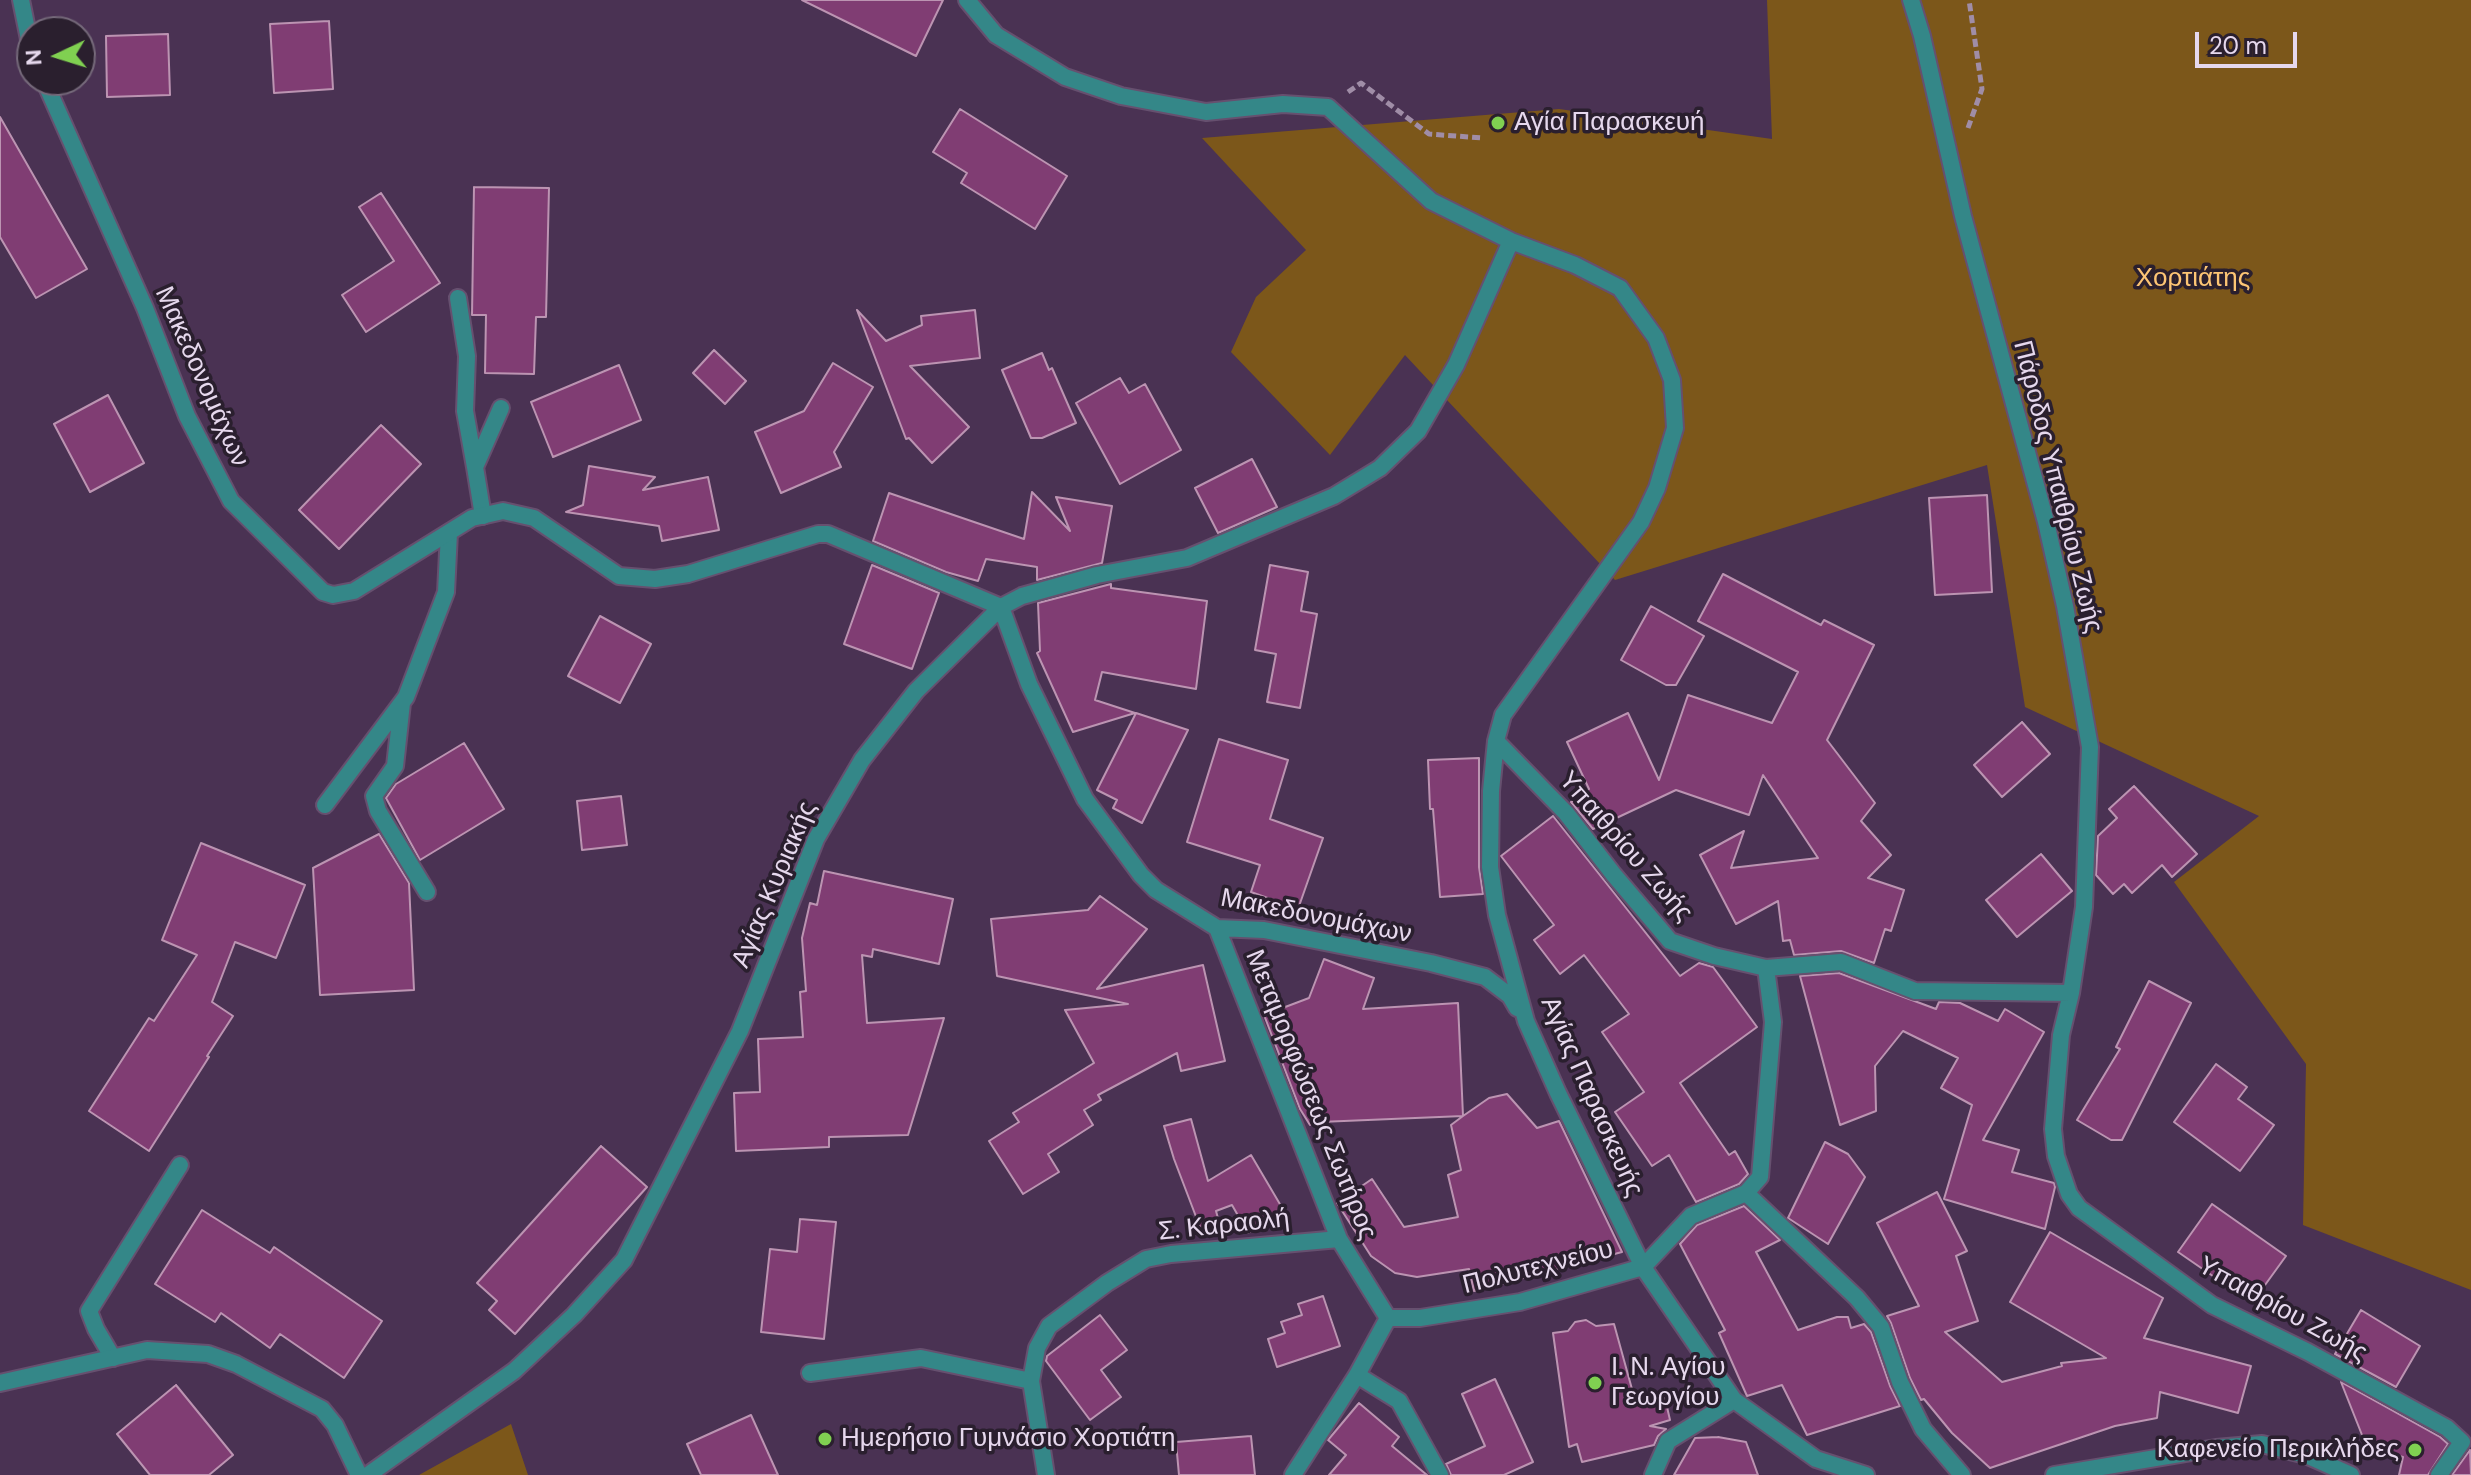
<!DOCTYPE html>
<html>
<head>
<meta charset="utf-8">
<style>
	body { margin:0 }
	#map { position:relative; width:2471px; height:1475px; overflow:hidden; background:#4a3253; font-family:"DM Sans",sans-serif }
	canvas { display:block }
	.north { position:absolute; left:16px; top:16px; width:80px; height:80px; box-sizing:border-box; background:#2a1f2e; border:2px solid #75697a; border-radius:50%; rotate:266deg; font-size:22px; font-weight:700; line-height:32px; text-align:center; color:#e6d8ed }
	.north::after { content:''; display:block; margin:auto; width:28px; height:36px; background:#80d051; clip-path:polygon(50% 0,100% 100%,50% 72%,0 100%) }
	.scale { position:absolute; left:2195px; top:32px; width:102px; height:36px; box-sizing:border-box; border:4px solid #e6d8ed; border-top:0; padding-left:10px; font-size:24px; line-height:28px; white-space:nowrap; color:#e6d8ed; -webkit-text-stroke:6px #2a1f2e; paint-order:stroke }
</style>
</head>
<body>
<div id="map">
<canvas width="2471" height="1475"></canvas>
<div class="north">N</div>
<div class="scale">20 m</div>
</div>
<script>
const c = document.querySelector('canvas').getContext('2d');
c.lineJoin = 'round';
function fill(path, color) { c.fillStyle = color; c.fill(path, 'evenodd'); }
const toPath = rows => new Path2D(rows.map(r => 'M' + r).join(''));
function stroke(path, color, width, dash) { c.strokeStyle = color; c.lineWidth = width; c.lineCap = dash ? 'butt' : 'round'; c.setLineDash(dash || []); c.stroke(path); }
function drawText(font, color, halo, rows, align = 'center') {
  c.font = font + ' "DM Sans",sans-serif'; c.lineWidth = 7; c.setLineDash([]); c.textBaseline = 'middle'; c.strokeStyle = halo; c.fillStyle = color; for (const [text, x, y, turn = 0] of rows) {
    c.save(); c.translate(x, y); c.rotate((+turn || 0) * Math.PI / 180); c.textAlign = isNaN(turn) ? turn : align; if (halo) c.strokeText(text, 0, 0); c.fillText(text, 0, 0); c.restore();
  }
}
const green = toPath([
	[1767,0,2471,0,2471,1290,2303,1225,2306,1064,2174,882,2259,816,2025,707,1987,465,1615,580,1405,355,1330,455,1231,352,1256,297,1306,250,1202,138,1559,109,1772,139],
	[511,1424,528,1475,419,1475]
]);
const building = toPath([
	[802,0,943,0,916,56,802,0],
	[329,21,333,89,274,93,270,24,329,21],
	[168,34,170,95,107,97,106,36,168,34],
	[960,109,1067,176,1035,229,961,183,967,173,933,152,960,109],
	[0,117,87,269,36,298,0,237,0,117],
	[474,187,549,188,546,317,536,317,534,374,485,373,486,315,472,315,474,187],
	[381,193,440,283,366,332,342,295,394,261,359,207,381,193],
	[857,310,886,341,922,325,921,316,975,310,980,358,910,366,969,427,932,463,909,438,906,439,857,310],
	[714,350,746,381,725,404,693,373,714,350],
	[1042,353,1049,370,1052,368,1076,423,1042,438,1031,438,1002,370,1042,353],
	[833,363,873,387,834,452,841,467,781,493,755,432,804,411,833,363],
	[619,365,641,420,553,457,531,402,619,365],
	[1120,378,1129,393,1145,384,1181,450,1120,484,1076,403,1120,378],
	[108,395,144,463,90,492,54,424,108,395],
	[381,425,421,464,339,549,299,510,381,425],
	[1252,459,1277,507,1218,533,1195,488,1252,459],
	[589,466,655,477,643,490,708,477,719,530,662,541,659,526,566,512,583,505,589,466],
	[1032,492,1070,531,1056,497,1112,506,1102,563,1037,580,1037,567,986,559,978,581,946,572,873,541,889,493,1024,539,1032,492],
	[1987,495,1992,592,1935,595,1929,498,1987,495],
	[872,565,939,593,912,669,844,644,872,565],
	[1270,565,1308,572,1301,611,1317,614,1300,708,1267,702,1276,654,1255,650,1270,565],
	[1723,574,1821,625,1824,620,1874,645,1827,740,1875,803,1861,821,1891,855,1868,878,1904,890,1891,931,1885,929,1874,963,1841,951,1794,955,1790,940,1783,941,1778,901,1736,924,1700,855,1744,831,1731,868,1818,858,1763,775,1749,815,1676,790,1593,829,1571,802,1589,789,1567,742,1628,713,1659,780,1688,695,1772,723,1798,672,1698,621,1723,574],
	[1111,584,1111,588,1207,601,1196,689,1102,672,1095,700,1135,713,1073,732,1037,653,1040,651,1038,603,1111,584],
	[1651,606,1704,636,1676,685,1666,685,1621,660,1651,606],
	[600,616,651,644,620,703,568,676,600,616],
	[1136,713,1188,730,1142,823,1113,808,1117,800,1097,790,1136,713],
	[2022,722,2050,754,2002,797,1974,765,2022,722],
	[1219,739,1288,760,1270,819,1323,838,1298,909,1251,892,1260,865,1187,842,1219,739],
	[464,743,504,809,420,860,386,798,396,784,464,743],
	[1479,758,1479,867,1483,894,1440,897,1433,809,1430,809,1428,760,1479,758],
	[2134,786,2197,854,2172,877,2162,865,2132,893,2124,884,2113,894,2096,875,2098,836,2117,818,2109,809,2134,786],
	[621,796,627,845,582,850,577,801,621,796],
	[1553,816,1680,976,1699,963,1713,967,1757,1027,1680,1083,1729,1155,1735,1151,1748,1174,1739,1184,1696,1202,1669,1155,1652,1166,1615,1112,1644,1092,1602,1032,1629,1014,1584,955,1560,974,1534,940,1554,925,1501,856,1553,816],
	[379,834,409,883,414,990,320,995,313,868,379,834],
	[201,843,305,885,276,958,235,942,212,1002,233,1016,207,1056,209,1057,149,1151,89,1111,149,1018,154,1021,197,955,162,940,201,843],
	[2041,854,2072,891,2017,937,1986,900,2041,854],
	[824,871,953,899,939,964,873,949,872,957,862,955,867,1023,944,1018,908,1135,829,1137,829,1147,736,1151,734,1093,760,1092,758,1039,803,1037,800,992,806,991,802,938,810,903,817,905,824,871],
	[1100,896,1147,929,1097,989,1203,965,1225,1061,1181,1071,1177,1053,1098,1095,1101,1100,1084,1110,1093,1125,1048,1154,1059,1172,1023,1194,989,1141,1019,1122,1013,1113,1094,1063,1065,1010,1128,1004,997,976,991,919,1088,910,1100,896],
	[1324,959,1374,978,1363,1009,1458,1003,1463,1116,1489,1098,1507,1094,1537,1128,1559,1121,1622,1252,1474,1291,1469,1269,1417,1277,1395,1273,1371,1256,1337,1203,1372,1179,1404,1227,1458,1217,1448,1175,1461,1170,1451,1125,1463,1116,1320,1122,1318,1119,1310,1125,1300,1109,1264,1015,1309,998,1324,959],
	[1839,973,1936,1009,1939,1002,1960,1003,1998,1021,2005,1009,2044,1032,1983,1140,2019,1150,2012,1172,2054,1183,2055,1187,2045,1229,1944,1199,1972,1105,1941,1088,1958,1058,1903,1031,1875,1066,1876,1111,1840,1125,1800,976,1839,973],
	[2149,981,2191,1003,2122,1140,2111,1140,2077,1120,2120,1049,2116,1047,2149,981],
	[2216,1064,2247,1087,2238,1099,2274,1125,2240,1171,2174,1122,2216,1064],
	[1191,1119,1208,1181,1251,1155,1284,1211,1248,1233,1232,1205,1216,1211,1221,1229,1203,1235,1174,1159,1164,1126,1191,1119],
	[1825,1142,1848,1154,1865,1177,1828,1244,1788,1218,1825,1142],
	[601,1146,647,1187,515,1334,489,1310,497,1301,477,1283,601,1146],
	[1937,1192,1967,1251,1956,1256,1978,1321,1945,1332,2002,1382,2062,1366,2061,1363,2106,1358,2010,1302,2050,1232,2163,1298,2144,1338,2251,1366,2238,1413,2160,1392,2157,1418,2115,1426,1990,1468,1952,1433,1924,1399,1921,1400,1910,1378,1891,1323,1887,1316,1919,1306,1877,1223,1937,1192],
	[2212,1204,2286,1256,2252,1303,2178,1252,2212,1204],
	[1744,1206,1780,1240,1756,1252,1798,1330,1837,1317,1848,1317,1851,1328,1864,1324,1871,1332,1890,1386,1900,1406,1807,1435,1782,1385,1747,1396,1719,1333,1725,1330,1680,1244,1697,1225,1744,1206],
	[202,1210,270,1253,274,1247,382,1321,344,1378,280,1334,270,1348,221,1313,215,1322,155,1284,202,1210],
	[800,1219,836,1222,824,1339,761,1332,770,1249,797,1252,800,1219],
	[1323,1296,1340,1346,1277,1367,1268,1339,1285,1333,1281,1322,1302,1315,1298,1304,1323,1296],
	[2361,1310,2420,1346,2396,1387,2335,1354,2361,1310],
	[1100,1315,1127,1350,1101,1370,1121,1397,1090,1420,1046,1361,1047,1356,1100,1315],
	[1586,1320,1596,1326,1614,1324,1635,1400,1664,1394,1670,1420,1650,1426,1666,1429,1658,1436,1654,1445,1582,1462,1577,1444,1569,1447,1553,1333,1568,1331,1575,1322,1586,1320],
	[1495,1379,1533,1462,1504,1475,1451,1475,1446,1464,1485,1446,1462,1394,1495,1379],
	[2341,1382,2440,1437,2448,1444,2428,1475,2399,1475,2403,1457,2388,1453,2364,1440,2341,1382],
	[176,1385,233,1455,209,1475,150,1475,117,1434,176,1385],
	[1359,1403,1399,1437,1392,1446,1427,1475,1329,1475,1346,1455,1328,1440,1359,1403],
	[751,1415,778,1475,701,1475,687,1444,751,1415],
	[1251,1436,1255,1475,1179,1475,1176,1442,1251,1436],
	[1718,1437,1746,1442,1758,1475,1674,1475,1695,1438,1718,1437],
	[2470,1450,2471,1475,2452,1475,2470,1450]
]);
const path = toPath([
	[1348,92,1361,83,1429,134,1482,138],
	[1968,128,1982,89,1969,0]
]);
const service = toPath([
	[458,298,467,356,465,411,475,467],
	[483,516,475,467,501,408],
	[402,703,395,766,374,796,378,811,427,892],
	[325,805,406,697,446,592,449,533],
	[113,1358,96,1329,89,1311,180,1165]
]);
const minor = toPath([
	[21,0,32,54],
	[967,0,996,35,1065,77,1121,96,1206,112,1283,104,1328,107,1431,201,1511,241,1575,265,1620,288,1656,338,1672,380,1675,428,1657,488,1641,522,1503,715,1496,741,1491,791,1490,867,1497,915,1526,1021,1558,1093,1643,1267,1734,1400,1816,1459,1866,1475],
	[1911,0,1922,36,1963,216,2046,522,2065,606,2090,747,2084,907,2071,993],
	[44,80,145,308,187,416,231,501,323,592,333,595,354,591,472,518,503,511,534,518,619,576,655,579,688,574,818,534,828,534,1001,607,1029,684,1085,799,1141,875,1156,890,1217,928,1264,930,1431,963,1485,977,1510,996,1517,1008],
	[1496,741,1566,813,1614,875,1670,941,1714,956,1766,968,1841,962,1915,991,2071,993,2061,1035,2053,1129,2056,1156,2069,1194,2079,1208,2212,1305,2308,1352,2447,1428,2462,1442,2439,1475],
	[1217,928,1339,1239,1388,1318],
	[1746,1193,1857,1298,1881,1327,1900,1382,1923,1429,1962,1475],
	[810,1373,921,1358,1031,1381],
	[1357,1375,1399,1401,1440,1475],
	[0,1383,147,1350,208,1354,236,1364,322,1409,335,1425,359,1475],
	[368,1475,514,1371,574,1315,624,1260,740,1031,816,839,862,760,916,691,1001,607,1022,596,1097,575,1187,558,1334,496,1380,468,1418,431,1456,365,1511,241],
	[1046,1475,1031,1381,1037,1348,1049,1326,1107,1283,1146,1259,1171,1254,1339,1239],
	[1293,1475,1357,1375,1388,1318,1420,1318,1520,1302,1643,1267,1691,1216,1746,1193,1760,1177,1773,1022,1766,968],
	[1653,1475,1668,1441,1734,1400]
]);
const tertiary = toPath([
	[2054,1475,2216,1448,2262,1444,2306,1455,2351,1475]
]);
const markers = [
	[1498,123,8,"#80d051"],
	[1595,1383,8,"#80d051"],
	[825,1439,8,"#80d051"],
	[2415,1450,8,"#80d051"]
];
const poiNames = [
	["Αγία Παρασκευή",1514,123],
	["Ι. Ν. Αγίου",1611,1368],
	["Γεωργίου",1611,1398],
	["Ημερήσιο Γυμνάσιο Χορτιάτη",841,1439],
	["Καφενείο Περικλήδες",2399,1450,"right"]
];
const parkNames = [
	["Χορτιάτης",2193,279]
];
const streetNames = [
	["Μακεδονομάχων",201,377,66],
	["Πάροδος Υπαιθρίου Ζωής",2057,487,76],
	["Υπαιθρίου Ζωής",1625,847,49],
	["Αγίας Κυριακής",775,885,-67],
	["Μακεδονομάχων",1316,917,11],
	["Μεταμορφώσεως Σωτήρος",1310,1095,68],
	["Αγίας Παρασκευής",1591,1097,66],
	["Σ. Καραολή",1224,1226,-6],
	["Πολυτεχνείου",1538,1268,-14],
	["Υπαιθρίου Ζωής",2282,1310,29]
];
fill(green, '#7c571a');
fill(building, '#803d73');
stroke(building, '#bc94b2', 2);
stroke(service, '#66506f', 20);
stroke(minor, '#66506f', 20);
stroke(tertiary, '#66506f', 20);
stroke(path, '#a08da7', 5, [8, 4]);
stroke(service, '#348788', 16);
stroke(minor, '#348788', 16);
stroke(tertiary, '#348788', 16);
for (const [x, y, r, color] of markers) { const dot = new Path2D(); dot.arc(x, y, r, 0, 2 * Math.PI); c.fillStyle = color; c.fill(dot); stroke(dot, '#2a1f2e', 3); }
drawText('26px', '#e6d8ed', '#2a1f2e', poiNames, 'left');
drawText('26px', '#fdc574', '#2a1f2e', parkNames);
drawText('26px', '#e6d8ed', '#2a1f2e', streetNames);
</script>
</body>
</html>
